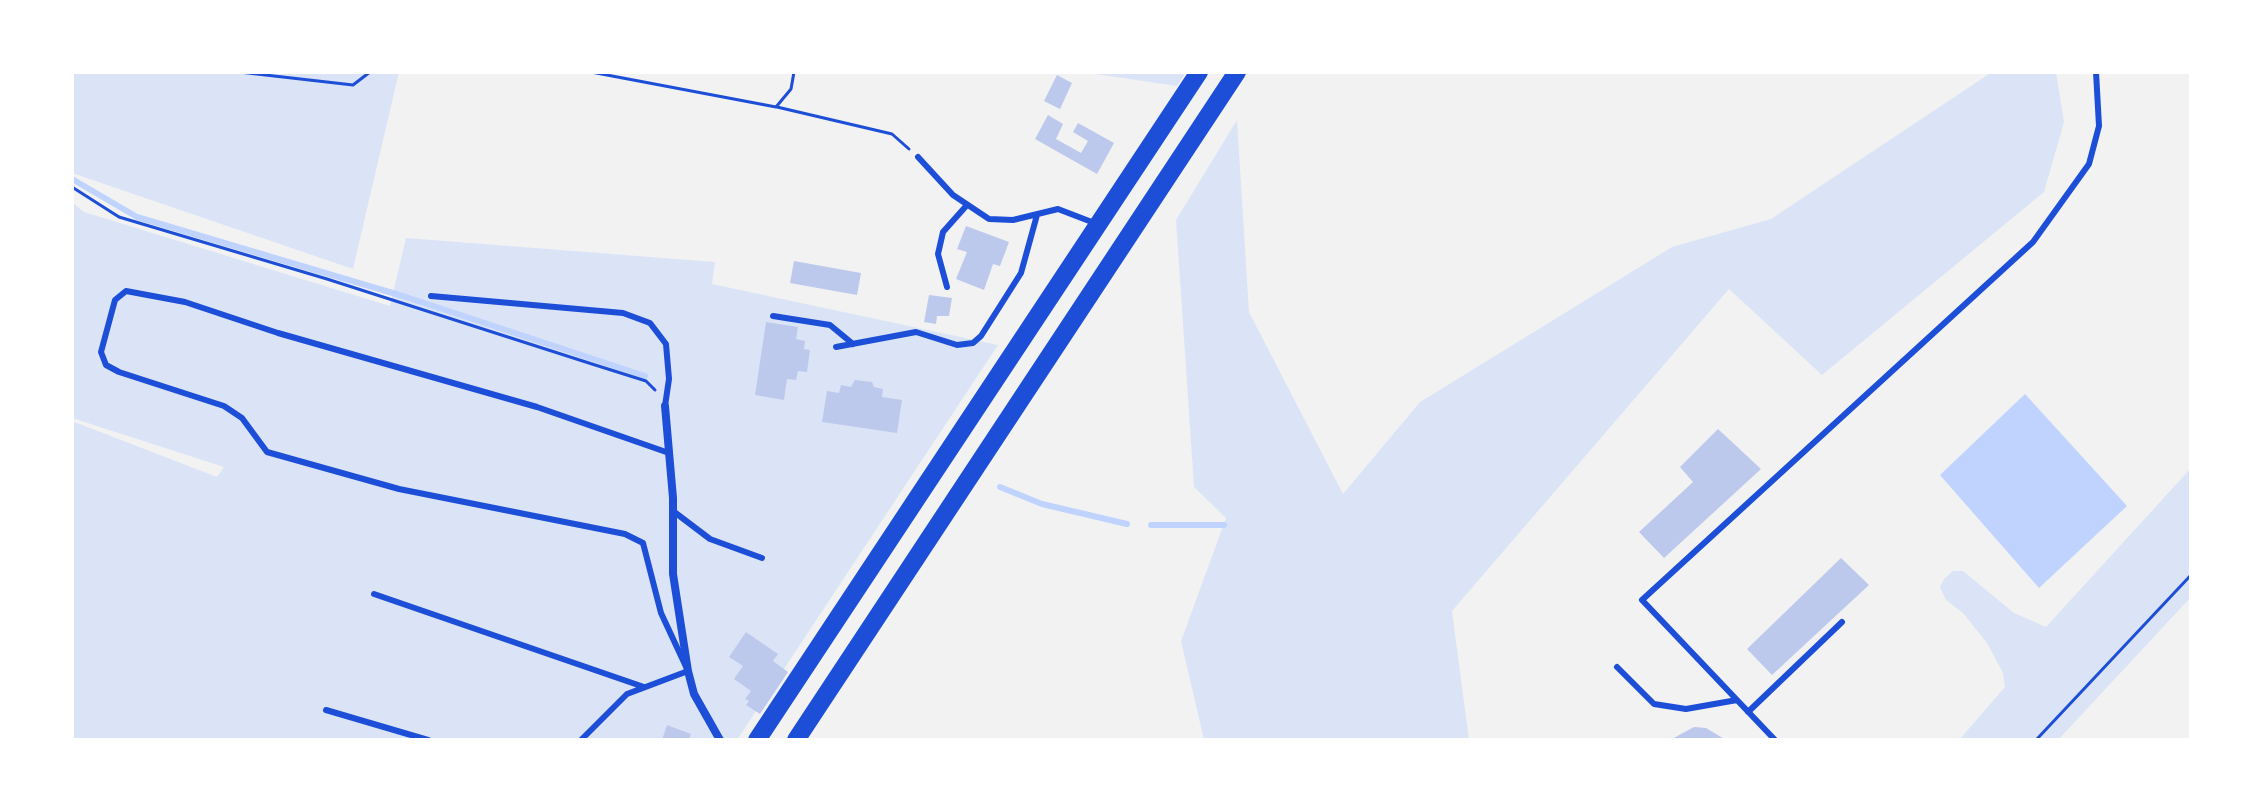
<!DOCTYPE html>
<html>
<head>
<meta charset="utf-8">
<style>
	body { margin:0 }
	#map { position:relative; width:2263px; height:812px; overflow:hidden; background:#f2f2f2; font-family:"Alegreya Sans",sans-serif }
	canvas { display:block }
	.frame { position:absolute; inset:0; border:74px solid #fff; pointer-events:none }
</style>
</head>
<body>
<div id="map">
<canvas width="2263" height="812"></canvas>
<div class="frame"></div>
</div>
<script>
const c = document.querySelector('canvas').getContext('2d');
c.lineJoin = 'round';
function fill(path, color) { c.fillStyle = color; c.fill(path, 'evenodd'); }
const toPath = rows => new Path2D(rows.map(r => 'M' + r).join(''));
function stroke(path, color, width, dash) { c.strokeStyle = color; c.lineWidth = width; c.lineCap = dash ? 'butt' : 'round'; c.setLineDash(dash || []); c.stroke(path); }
const green = toPath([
	[72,72,399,72,353,269,72,173],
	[1082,72,1186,72,1177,86],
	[1992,72,2056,72,2064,122,2044,192,1822,375,1729,289,1452,611,1469,740,1204,740,1181,641,1226,518,1194,487,1176,220,1237,120,1249,312,1343,494,1420,402,1672,247,1771,219],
	[72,202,84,212,390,306,406,238,715,262,712,284,998,345,737,740,72,740,72,421,217,477,224,467,72,418],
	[2191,468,2191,597,2058,740,1959,740,2005,687,2003,673,1987,643,1963,613,1946,600,1940,587,1944,579,1953,571,1963,571,2014,613,2046,627]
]);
const water = toPath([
	[2025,394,2127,506,2039,588,1940,475]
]);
const stream = toPath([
	[72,179,137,217,406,297,645,376],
	[1000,487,1042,504,1127,524],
	[1151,525,1224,525]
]);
const building = toPath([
	[1057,75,1072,83,1060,109,1044,101],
	[1048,115,1063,124,1056,139,1081,153,1088,141,1073,132,1078,123,1114,143,1097,174,1035,139],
	[966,226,1009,242,1000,266,993,264,984,290,956,279,967,252,957,249],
	[794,261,861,273,857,295,790,283],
	[929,295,952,298,949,316,937,316,936,324,924,322],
	[766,322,798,327,796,339,805,341,804,349,810,350,807,372,798,371,796,380,787,379,784,400,755,395],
	[855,380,872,382,874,387,883,389,882,397,902,400,897,433,822,422,827,391,839,393,841,385,851,387],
	[1718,429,1761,469,1664,558,1639,532,1693,482,1680,467],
	[1841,558,1869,585,1772,675,1747,649],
	[746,632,778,654,773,661,788,672,760,714,746,705,749,701,745,699,751,691,734,679,743,666,729,657],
	[667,725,691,734,689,740,662,740],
	[1694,727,1706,728,1726,740,1670,740]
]);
const path = toPath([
	[239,72,353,85,370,72],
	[591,72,776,107,791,89,794,72],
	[777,107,892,134,909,149],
	[72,187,119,217,327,279,592,364,646,381,655,390],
	[2036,740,2191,575]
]);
const service = toPath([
	[918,157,953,195,989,219,1013,220,1058,209,1097,224],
	[947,287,938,254,943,232,967,205],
	[431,296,623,313,650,323,666,344,669,379,665,406],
	[773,316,830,325,853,344],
	[836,347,916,332,957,345,973,343,981,336,1021,273,1037,215],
	[673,511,710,539,762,558],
	[374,594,644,687],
	[1617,667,1654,704,1686,709,1737,700],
	[326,710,428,740],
	[1748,712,1842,622],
	[581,740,627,694,688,671,661,613,643,543,625,534,399,489,267,452,242,418,224,406,119,372,106,365,101,352,115,300,126,291,185,302,278,333,537,407,669,453],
	[1775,740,1642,600,2033,242,2089,164,2099,126,2096,72]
]);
const minor = toPath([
	[665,406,673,498,673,574,688,671,694,694,720,740]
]);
const primary = toPath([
	[757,740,1199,72],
	[796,740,1237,72]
]);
fill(green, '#dbe4f7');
fill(water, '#bfd3fe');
stroke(stream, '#bfd3fe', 6);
fill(building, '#bdc9ec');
stroke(path, '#1d4ed8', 3);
stroke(service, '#1d4ed8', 6);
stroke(minor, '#1d4ed8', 8);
stroke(primary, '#1d4ed8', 18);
</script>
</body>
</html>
